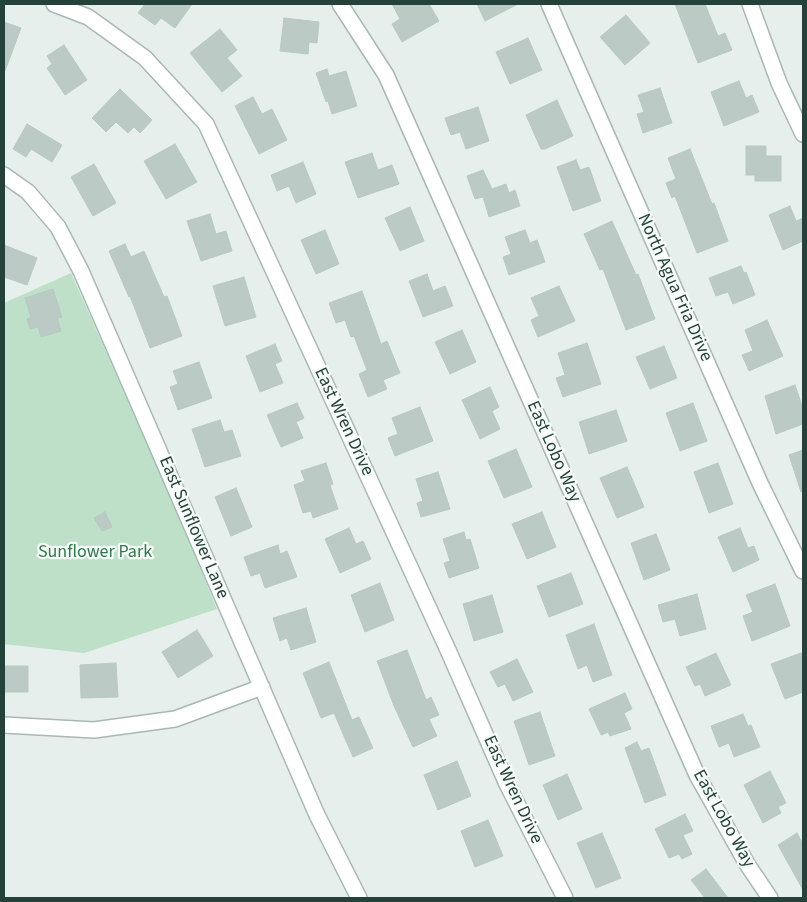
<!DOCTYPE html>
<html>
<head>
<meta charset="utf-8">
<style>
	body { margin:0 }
	#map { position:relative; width:807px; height:902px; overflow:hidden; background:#e6efeb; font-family:"Source Sans 3",sans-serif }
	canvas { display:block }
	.frame { position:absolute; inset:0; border:5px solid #24423a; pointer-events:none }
</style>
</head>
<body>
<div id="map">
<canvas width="807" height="902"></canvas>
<div class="frame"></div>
</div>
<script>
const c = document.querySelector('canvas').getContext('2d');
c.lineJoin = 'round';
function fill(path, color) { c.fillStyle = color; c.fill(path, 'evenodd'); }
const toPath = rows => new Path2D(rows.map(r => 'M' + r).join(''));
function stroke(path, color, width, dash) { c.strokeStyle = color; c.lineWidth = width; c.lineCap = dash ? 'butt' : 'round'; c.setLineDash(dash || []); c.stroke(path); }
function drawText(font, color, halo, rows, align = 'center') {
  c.font = font + ' "Source Sans 3",sans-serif'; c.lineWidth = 4.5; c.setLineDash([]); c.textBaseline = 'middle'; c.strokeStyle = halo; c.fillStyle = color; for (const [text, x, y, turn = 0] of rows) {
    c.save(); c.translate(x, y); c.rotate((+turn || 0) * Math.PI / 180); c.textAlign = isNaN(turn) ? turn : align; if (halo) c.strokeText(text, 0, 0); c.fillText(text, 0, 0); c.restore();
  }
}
const green = toPath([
	[71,273,175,507,217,609,84,653,4,644,4,303]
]);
const building = toPath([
	[145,4,192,4,175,28,161,18,155,25,138,13,145,4],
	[392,4,429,4,439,21,402,42,392,24,400,19,392,4],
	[477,4,518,4,485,21,477,4],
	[675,4,705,4,718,36,725,33,732,50,698,63,675,4],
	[626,15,650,43,625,65,600,37,626,15],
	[284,18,319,22,317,43,309,42,308,54,280,51,284,18],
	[4,22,21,28,5,71,4,71,4,22],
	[220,29,237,50,227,58,242,76,222,92,190,53,220,29],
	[528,38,542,70,510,84,496,52,528,38],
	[64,45,87,80,65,95,47,68,52,64,47,56,64,45],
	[327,69,329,76,346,71,357,106,332,114,328,101,326,102,316,73,327,69],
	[739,81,746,98,752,95,759,112,724,126,711,92,739,81],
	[660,88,672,123,643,133,637,114,644,112,638,95,660,88],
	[120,89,152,120,140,133,134,127,128,133,116,122,106,132,92,118,120,89],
	[253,97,262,114,272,109,287,140,259,154,235,106,253,97],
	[557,100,573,136,545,149,541,149,526,115,557,100],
	[478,107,489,141,466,149,460,132,451,135,445,118,478,107],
	[27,124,62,145,52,162,31,149,26,157,13,149,27,124],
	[175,144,197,182,166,199,144,161,175,144],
	[746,146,766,146,766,156,781,156,781,181,755,181,755,175,746,175,746,146],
	[690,149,712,204,714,203,728,241,697,253,675,196,672,198,666,183,676,179,668,158,690,149],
	[372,153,378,170,392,165,399,184,358,198,345,162,372,153],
	[576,160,580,170,589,167,601,201,573,211,557,167,576,160],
	[303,162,316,194,296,203,289,186,277,191,271,175,303,162],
	[94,164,116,203,93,216,71,177,94,164],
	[483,170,492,189,506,184,509,193,515,190,520,206,489,217,483,197,475,199,467,176,483,170],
	[790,206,796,221,803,218,803,241,783,250,769,215,790,206],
	[410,207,424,241,400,251,385,218,410,207],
	[210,214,216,234,226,231,232,251,201,261,187,221,210,214],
	[612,221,636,275,638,274,655,319,626,330,603,269,600,270,584,234,612,221],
	[325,230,339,264,316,274,301,240,325,230],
	[525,230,530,243,537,240,545,262,509,275,503,257,511,254,505,237,525,230],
	[125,244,131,257,144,251,164,297,167,296,182,336,150,348,130,296,129,297,109,251,125,244],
	[4,245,37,258,27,285,4,277,4,245],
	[741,266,744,273,746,272,755,295,733,304,728,292,716,296,709,278,741,266],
	[427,274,433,291,445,286,453,306,423,317,409,281,427,274],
	[244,277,256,317,225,326,213,286,244,277],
	[559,286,575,321,538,337,531,320,539,316,531,298,559,286],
	[53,289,62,317,57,318,61,331,41,337,38,327,30,329,27,319,31,317,25,298,53,289],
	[362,291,381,344,387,341,400,373,383,380,387,389,368,397,359,374,367,370,354,336,351,337,345,320,336,323,329,303,362,291],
	[767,320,783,356,749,371,742,355,753,351,745,330,767,320],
	[462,330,476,362,450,374,435,342,462,330],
	[587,343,601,384,563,397,556,378,565,375,558,353,587,343],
	[275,344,282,361,275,364,283,383,260,392,246,356,275,344],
	[664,346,677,378,650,389,636,357,664,346],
	[199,362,212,398,178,410,170,387,178,384,173,371,199,362],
	[795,385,803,409,803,424,776,434,765,396,795,385],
	[490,387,499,407,492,411,500,429,480,439,462,400,490,387],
	[297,403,304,418,296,422,303,438,281,447,267,415,297,403],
	[693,403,707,441,680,451,666,413,693,403],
	[420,407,433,441,395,456,388,438,398,434,392,418,420,407],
	[616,410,627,441,589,454,579,422,616,410],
	[220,420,224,432,232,430,241,456,205,467,192,429,220,420],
	[516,449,532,487,504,498,488,461,516,449],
	[803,450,803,491,801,492,789,455,803,450],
	[326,463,333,484,330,485,338,509,313,518,311,511,303,513,294,485,305,481,301,471,326,463],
	[718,463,733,504,709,513,694,472,718,463],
	[627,467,644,507,617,518,600,478,627,467],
	[438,472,450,509,421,517,417,503,423,501,416,479,438,472],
	[236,488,252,527,231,536,215,497,236,488],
	[105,512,112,527,102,531,94,518,105,512],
	[542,512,556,547,527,559,512,524,542,512],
	[349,528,356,544,363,541,371,559,340,573,325,539,349,528],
	[740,528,748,548,754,546,759,560,733,572,718,537,740,528],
	[464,532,466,540,470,539,479,568,449,578,444,563,450,561,443,539,464,532],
	[656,534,670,570,644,580,631,543,656,534],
	[278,545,280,554,287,551,297,577,265,588,260,573,251,576,244,557,278,545],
	[571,573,583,604,549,617,537,586,571,573],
	[380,583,394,620,365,632,351,595,380,583],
	[775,584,790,626,752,641,743,616,753,612,746,595,775,584],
	[697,594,706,629,680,636,675,619,663,622,658,605,697,594],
	[492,595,503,632,474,641,463,604,492,595],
	[306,608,316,642,291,650,287,638,280,641,273,618,306,608],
	[594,624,612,675,593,682,587,665,578,669,566,635,594,624],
	[197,630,213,656,178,678,162,652,197,630],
	[407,650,426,700,431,697,439,715,429,719,437,736,413,747,394,706,377,661,407,650],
	[716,653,731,685,705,696,700,684,695,686,686,667,716,653],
	[801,653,803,660,803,692,785,699,771,664,801,653],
	[517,659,533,692,513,701,505,684,498,687,490,672,517,659],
	[329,662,352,720,359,717,373,748,353,757,334,713,321,718,303,673,329,662],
	[116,663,118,697,81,698,80,665,116,663],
	[4,666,28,666,28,692,4,692,4,666],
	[625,693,632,709,624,713,631,729,610,736,608,732,601,735,589,709,625,693],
	[540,712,555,756,529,765,514,721,540,712],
	[743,714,748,726,751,725,760,747,734,757,729,743,719,747,711,726,743,714],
	[637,742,641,751,649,748,666,795,645,803,625,748,637,742],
	[457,761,471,796,438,810,424,775,457,761],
	[770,771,786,803,778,807,781,813,763,823,744,785,770,771],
	[567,774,582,809,558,820,543,785,567,774],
	[685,814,693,831,683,835,692,854,682,859,679,854,669,858,655,829,685,814],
	[488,820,503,856,475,867,461,831,488,820],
	[602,833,621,878,596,888,577,843,602,833],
	[797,833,803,844,803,890,778,845,797,833],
	[706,869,728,898,705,898,691,880,706,869]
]);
const minor = toPath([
	[54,4,88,17,145,58,206,124,448,650,507,784,565,898],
	[340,4,386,75,697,775,747,864,770,898],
	[549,4,760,483,803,571],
	[750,4,779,83,803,134],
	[4,175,28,192,58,227,81,271,317,815,359,898],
	[4,725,94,730,175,719,262,687]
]);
const streetNames = [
	["North Agua Fria Drive",674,288,66],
	["East Wren Drive",343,422,65],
	["East Lobo Way",553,452,66],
	["East Sunflower Lane",193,528,67],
	["East Wren Drive",512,790,65],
	["East Lobo Way",723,819,61]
];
const parkNames = [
	["Sunflower Park",95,553]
];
fill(green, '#bfe0c8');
fill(building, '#bbcac4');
stroke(building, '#b8c9c2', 1);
stroke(minor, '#a8b8b2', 18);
stroke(minor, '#fff', 15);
drawText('18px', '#24423a', '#f7fbf9', streetNames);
drawText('18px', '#2d7a4b', '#f7fbf9', parkNames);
</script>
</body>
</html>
